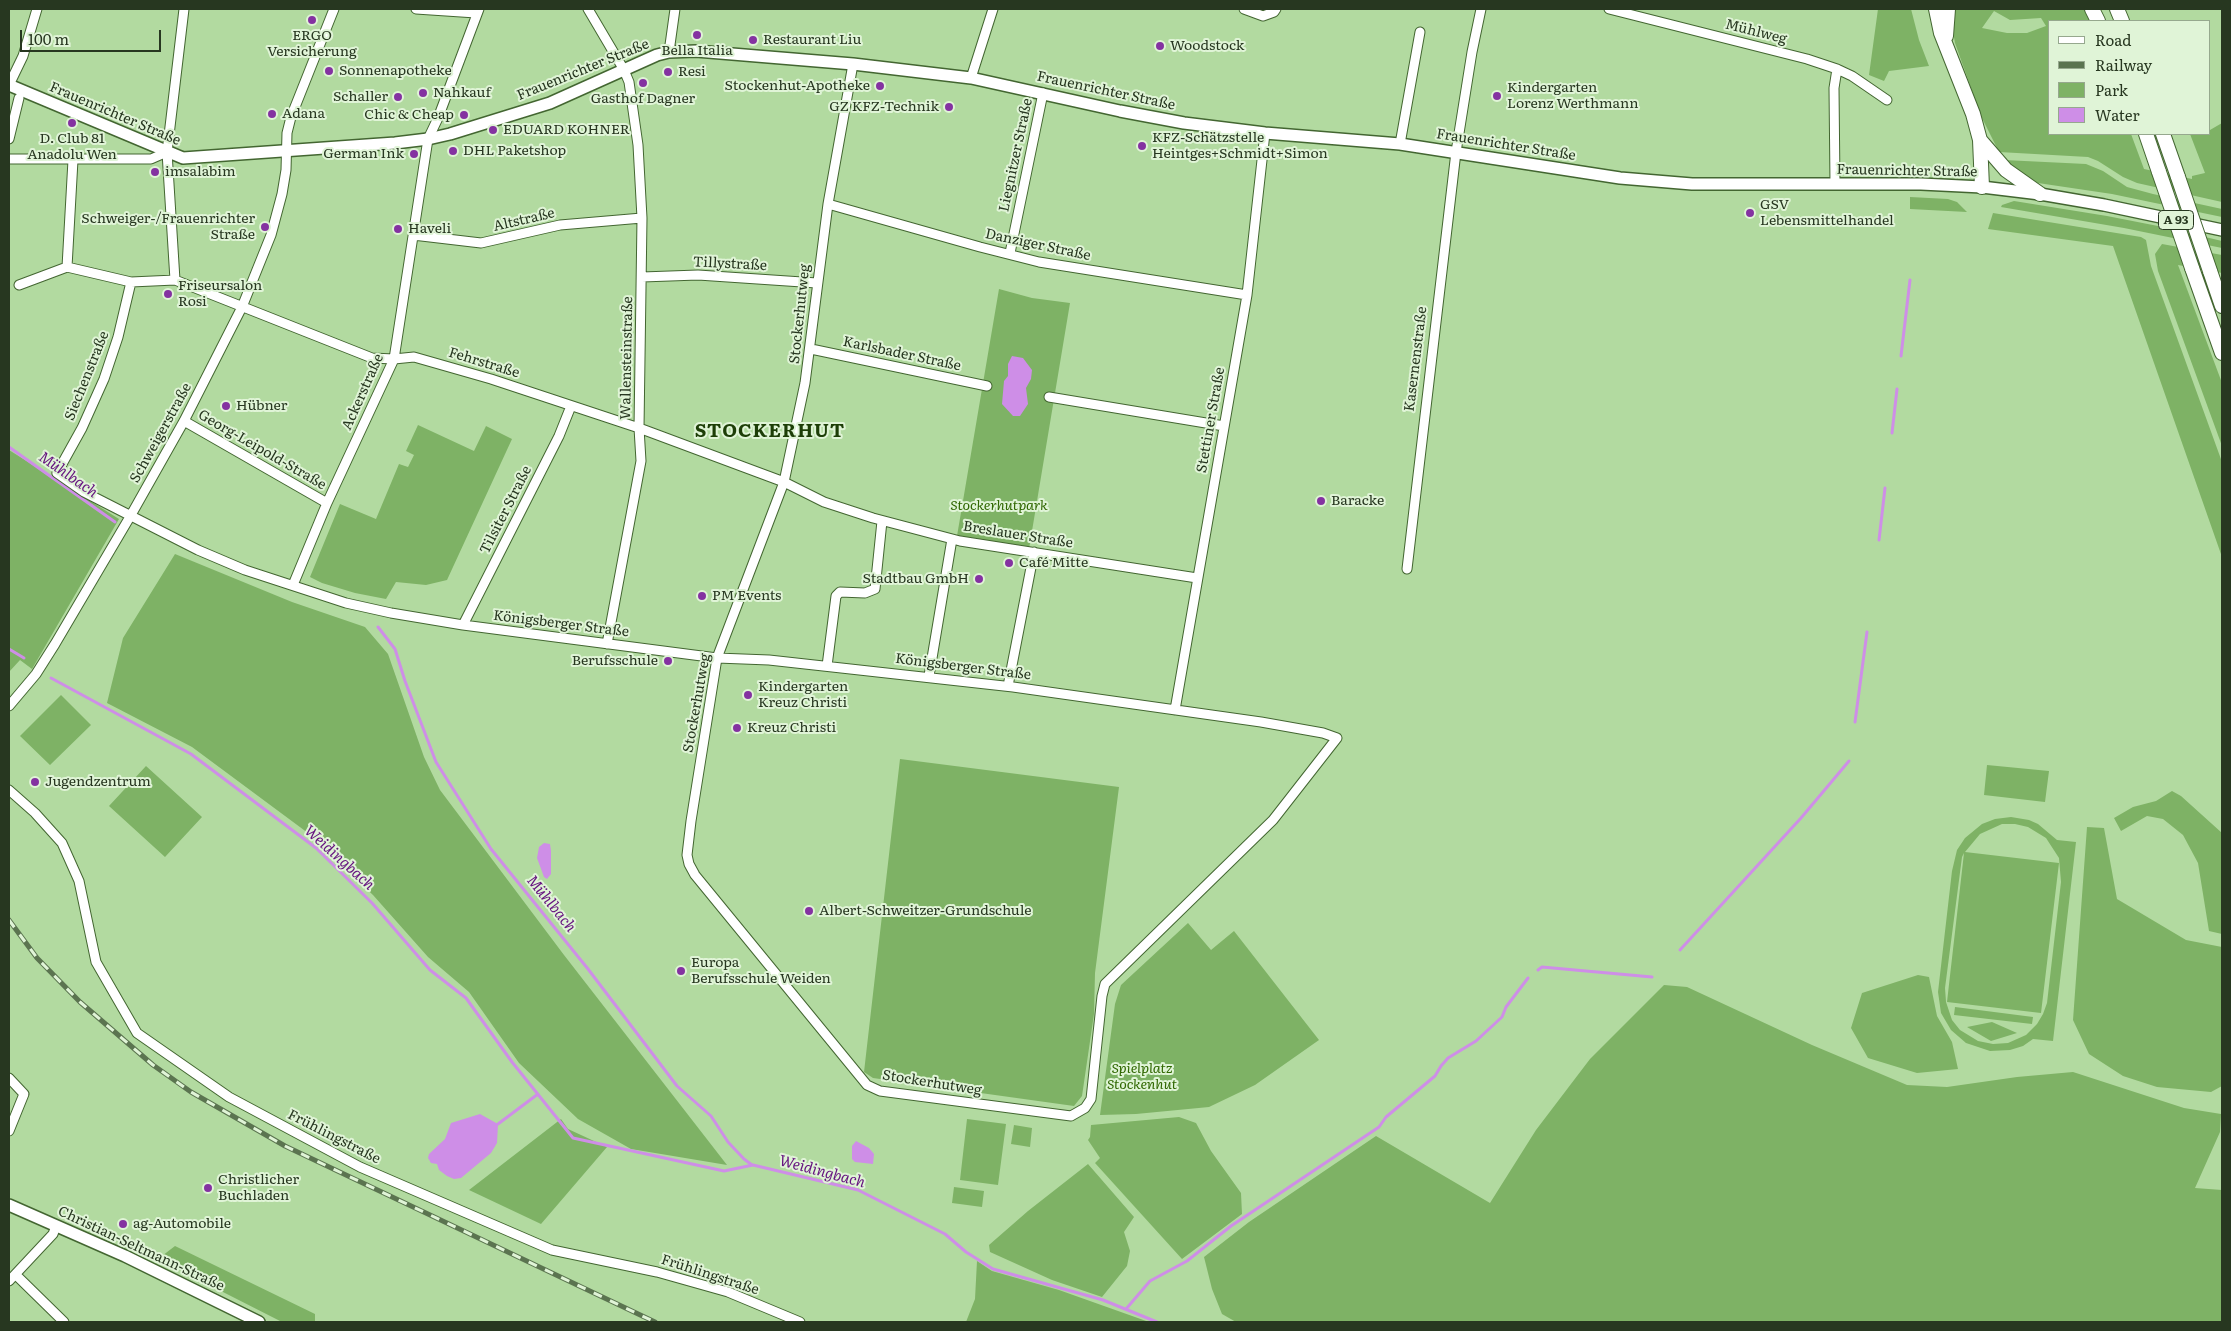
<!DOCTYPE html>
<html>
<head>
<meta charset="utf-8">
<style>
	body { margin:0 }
	#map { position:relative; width:2231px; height:1331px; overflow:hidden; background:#b2daa0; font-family:Literata,serif }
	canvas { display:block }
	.frame { position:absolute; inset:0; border:10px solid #273720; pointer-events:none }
	.legend { position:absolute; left:2048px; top:20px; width:162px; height:115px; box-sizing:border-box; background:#e0f4d7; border:1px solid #96a88e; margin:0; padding:6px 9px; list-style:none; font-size:15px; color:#273720 }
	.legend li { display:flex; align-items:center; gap:10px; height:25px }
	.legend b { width:25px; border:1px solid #96a88e }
	.scale { position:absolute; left:20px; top:30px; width:141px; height:22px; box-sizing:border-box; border:2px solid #273720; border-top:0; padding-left:6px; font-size:15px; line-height:18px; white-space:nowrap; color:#273720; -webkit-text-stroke:4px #e0f4d7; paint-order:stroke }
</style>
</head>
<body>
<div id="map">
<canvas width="2231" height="1331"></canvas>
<div class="frame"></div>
<ul class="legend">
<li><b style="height:6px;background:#fff"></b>Road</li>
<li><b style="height:6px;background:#5b7450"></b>Railway</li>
<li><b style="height:14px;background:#7eb265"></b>Park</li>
<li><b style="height:14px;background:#ce8ee7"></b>Water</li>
</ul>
<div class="scale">100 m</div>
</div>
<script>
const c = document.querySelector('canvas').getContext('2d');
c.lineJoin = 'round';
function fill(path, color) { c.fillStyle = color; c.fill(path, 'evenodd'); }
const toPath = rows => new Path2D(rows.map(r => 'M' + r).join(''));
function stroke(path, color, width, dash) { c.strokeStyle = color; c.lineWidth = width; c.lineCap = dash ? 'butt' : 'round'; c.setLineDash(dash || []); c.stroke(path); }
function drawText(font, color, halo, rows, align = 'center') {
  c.font = font + ' Literata,serif'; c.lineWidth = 4; c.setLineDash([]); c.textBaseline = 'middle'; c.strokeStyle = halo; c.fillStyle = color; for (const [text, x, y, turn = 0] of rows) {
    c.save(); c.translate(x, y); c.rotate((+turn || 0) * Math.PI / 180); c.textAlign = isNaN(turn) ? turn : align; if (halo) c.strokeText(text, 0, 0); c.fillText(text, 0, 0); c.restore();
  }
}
const green = toPath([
	[1878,9,1911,9,1919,40,1929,66,1889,71,1884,81,1869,75],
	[1954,9,2086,9,2091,21,2050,21,2050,134,2131,134,2144,169,2192,179,2192,176,2205,173,2190,134,2210,134,2210,130,2222,123,2222,202,2137,183,2123,177,2098,161,2088,157,1999,152,1981,116,1955,43,1952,26],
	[1994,11,2010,20,2041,18,2046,26,2027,33,2007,33,1982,28],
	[2004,160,2086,164,2103,171,2127,187,2153,194,2222,209,2222,217,2112,194,2038,183,2019,173],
	[1910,197,1948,199,1957,202,1967,212,1910,209],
	[2014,201,2107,216,2163,227,2222,241,2222,248,2124,228,2001,207,2002,205],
	[1993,213,2141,237,2146,240,2151,266,2222,462,2222,557,2113,246,1988,229],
	[2162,244,2222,255,2222,273,2178,265,2222,383,2222,446,2158,271,2155,254],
	[999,289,1032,298,1070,303,1029,549,957,536],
	[418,425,474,451,486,426,512,439,447,580,426,585,396,582,386,599,355,593,322,583,310,577,340,504,376,519,399,464,408,467,414,455,406,451],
	[9,450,119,519,32,669,20,660,9,672],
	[175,554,292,602,365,627,388,654,424,757,440,790,564,955,727,1165,631,1149,578,1119,519,1063,469,992,428,957,373,895,312,836,192,747,107,703,123,638],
	[61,695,91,725,50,765,20,736],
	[900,759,1119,787,1095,973,1094,1014,1082,1096,1074,1106,873,1078,864,1072],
	[1987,765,2049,771,2045,802,1984,795],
	[146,766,202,817,165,857,109,806],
	[2172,791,2181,796,2222,833,2222,934,2209,931,2198,863,2183,835,2163,819,2147,816,2121,831,2114,818,2133,807,2156,801],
	[2011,817,2029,820,2038,824,2057,840,2076,842,2053,1041,2033,1039,2023,1046,2010,1050,1990,1051,1966,1043,1951,1030,1941,1013,1938,992,1952,871,1957,850,1965,838,1982,824,1995,819],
	[2002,824,2015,824,2028,827,2046,838,2059,858,2061,882,2047,1003,2043,1014,2037,1024,2026,1035,2008,1043,1993,1044,1978,1041,1960,1030,1952,1020,1946,1002,1945,988,1962,857,1964,853,1947,1002,2041,1013,2059,863,1965,852,1980,834],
	[2087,827,2104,828,2117,899,2186,940,2222,947,2222,1086,2211,1092,2157,1087,2123,1076,2089,1054,2073,1020],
	[1188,923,1211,950,1234,931,1319,1040,1255,1085,1209,1107,1136,1114,1100,1115,1115,1004,1121,985],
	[1918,975,1929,977,1937,1016,1952,1042,1958,1069,1917,1073,1868,1058,1851,1028,1862,993],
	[1664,985,1687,987,1812,1045,1907,1085,1947,1087,2017,1077,2073,1072,2184,1108,2221,1114,2220,1132,2195,1188,2222,1190,2222,1322,1236,1322,1222,1314,1212,1289,1204,1257,1249,1222,1376,1136,1490,1203,1536,1130,1590,1059],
	[1955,1007,2033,1017,2032,1024,1954,1015],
	[1992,1022,2017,1033,1991,1041,1967,1027],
	[1179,1117,1196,1123,1211,1151,1241,1193,1242,1214,1182,1259,1095,1163,1100,1158,1088,1140,1090,1137,1091,1125],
	[561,1119,568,1129,607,1147,541,1224,469,1190],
	[967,1119,1006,1124,998,1185,960,1180],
	[1014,1125,1032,1128,1030,1147,1011,1144],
	[1088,1164,1134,1217,1124,1232,1130,1251,1127,1266,1102,1297,1052,1280,990,1252,989,1245,1028,1211],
	[954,1187,984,1191,982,1207,952,1203],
	[175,1246,315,1314,315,1322,282,1322,158,1259],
	[977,1261,992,1271,1059,1290,1149,1322,966,1322,975,1299]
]);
const water = toPath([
	[1012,356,1023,358,1032,370,1031,379,1026,388,1028,404,1020,416,1013,416,1002,404,1004,381,1008,376,1008,364],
	[544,843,550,844,551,851,551,874,547,879,544,877,537,858,539,847],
	[480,1114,498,1124,497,1143,491,1153,461,1178,454,1179,447,1176,439,1170,437,1164,431,1163,428,1158,429,1154,445,1139,451,1123],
	[856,1141,869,1148,874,1154,873,1164,855,1162,852,1159,852,1146]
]);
const stream = toPath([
	[1901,356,1910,280],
	[1892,433,1897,389],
	[9,447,115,522],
	[1879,540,1885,488],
	[378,627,395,649,405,681,436,762,491,849,588,969,677,1086,711,1116,728,1142,744,1159,752,1165],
	[9,649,24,658],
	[51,678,191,754,316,848,372,903,430,970,466,998,512,1062,573,1138,724,1171,753,1165,858,1190,945,1234,966,1252,993,1269,1103,1300,1157,1322],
	[1855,722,1867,632],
	[1680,950,1801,818,1849,761],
	[1538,970,1542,967,1652,977],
	[498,1124,538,1094],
	[1126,1309,1150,1281,1187,1261,1231,1226,1379,1127,1386,1117,1435,1076,1441,1066,1448,1058,1476,1041,1502,1017,1506,1007,1528,978]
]);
const minor = toPath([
	[184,9,167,152,175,280,131,282,118,337,104,379,82,428,57,473,84,492,198,550,245,570,346,603,391,613,463,625,717,658,769,660,1013,687,1261,722,1323,733,1337,738,1273,820,1105,984,1102,996,1091,1099,1085,1108,1071,1116,880,1091,867,1085,695,875,689,864,687,855,691,821,717,658,784,482,805,383,828,204,853,64],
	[416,9,476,13],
	[588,9,624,70,629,82,638,145,642,218,639,428,641,461,607,644],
	[1244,9,1263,16,1274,12,1276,9],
	[1609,9,1807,59,1837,69,1852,76,1887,100],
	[669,52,675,9],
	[971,78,993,9],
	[9,85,23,56,37,9],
	[9,139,19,98],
	[1400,144,1420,32],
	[9,159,151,159,167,152],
	[1835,184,1834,88,1837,69],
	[828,204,980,247,1039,262,1247,295],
	[413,235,481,243,560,225,642,218],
	[1010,253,1043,93],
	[67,267,73,160],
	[642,277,698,275,817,283],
	[175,280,372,358,394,359,414,357,491,379,639,428,784,482,824,502,873,518,960,541,1197,578],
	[19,285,67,267,131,282],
	[811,349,987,386],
	[1049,397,1224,426],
	[184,421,327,503],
	[1407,569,1456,152,1472,52,1481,9],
	[293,585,327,503,394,359,428,139,438,118,479,9],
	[463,625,559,436,571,406],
	[827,666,836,596,840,592,865,593,875,589,882,521],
	[929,676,952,539],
	[1008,686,1034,552],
	[9,706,36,674,55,644,131,515,184,421,242,307,271,235,282,194,286,170,287,133,291,117,334,9],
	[1175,710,1247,295,1265,133],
	[9,790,35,813,62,843,79,881,96,962,137,1033,229,1097,360,1167,552,1250,657,1272,728,1292,800,1322],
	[9,1078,24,1094,9,1131],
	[16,1275,64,1322],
	[9,1281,53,1234,56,1226]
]);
const major = toPath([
	[9,85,183,158,395,143,428,139,450,134,550,103,657,55,669,52,696,51,853,64,971,78,1120,111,1184,123,1265,133,1400,144,1620,178,1692,184,1921,184,1982,187,2040,194,2104,205,2222,230],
	[9,1205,125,1256,259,1322]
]);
const highway = toPath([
	[1936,9,1941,33,1973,114,1980,140,1982,187],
	[2092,9,2098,21],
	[2117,9,2122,21],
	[1946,36,1948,9],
	[2146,134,2159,172],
	[2163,134,2178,177],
	[1980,140,2006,170,2040,194],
	[2192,268,2222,353],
	[2210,271,2222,306]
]);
const rail = toPath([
	[9,920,37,958,80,1002,153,1065,191,1092,285,1146,655,1322]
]);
const highwayBridge = toPath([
	[2159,172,2192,268],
	[2178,177,2210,271]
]);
const markers = [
	[312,20,5,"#8432a1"],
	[697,35,5,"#8432a1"],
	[753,40,5,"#8432a1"],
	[1160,46,5,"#8432a1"],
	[329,71,5,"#8432a1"],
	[668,72,5,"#8432a1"],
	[643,83,5,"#8432a1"],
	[880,86,5,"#8432a1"],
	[423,93,5,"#8432a1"],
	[1497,96,5,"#8432a1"],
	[398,97,5,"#8432a1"],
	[949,107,5,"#8432a1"],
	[272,114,5,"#8432a1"],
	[464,115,5,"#8432a1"],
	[72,123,5,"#8432a1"],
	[493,130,5,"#8432a1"],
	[1142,146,5,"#8432a1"],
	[453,151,5,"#8432a1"],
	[414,154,5,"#8432a1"],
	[155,172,5,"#8432a1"],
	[1750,213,5,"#8432a1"],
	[265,227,5,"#8432a1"],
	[398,229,5,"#8432a1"],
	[168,294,5,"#8432a1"],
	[226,406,5,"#8432a1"],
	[1321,501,5,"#8432a1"],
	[1009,563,5,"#8432a1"],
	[979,579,5,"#8432a1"],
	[702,596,5,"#8432a1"],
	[668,661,5,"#8432a1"],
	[748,695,5,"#8432a1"],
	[737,728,5,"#8432a1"],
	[35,782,5,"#8432a1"],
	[809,911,5,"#8432a1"],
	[681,971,5,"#8432a1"],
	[208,1188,5,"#8432a1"],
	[123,1224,5,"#8432a1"]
];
const shields = [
	[2176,220,35]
];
const shieldNames = [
	["A 93",2176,220]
];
const streetNames = [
	["Mühlweg",1756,32,14],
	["Frauenrichter Straße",583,70,-22],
	["Frauenrichter Straße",1106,91,12],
	["Frauenrichter Straße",115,114,23],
	["Frauenrichter Straße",1506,145,9],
	["Liegnitzer Straße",1016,155,-78],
	["Frauenrichter Straße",1907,171,1],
	["Altstraße",524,220,-13],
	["Danziger Straße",1038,245,12],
	["Tillystraße",730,264,3],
	["Stockerhutweg",800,314,-84],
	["Karlsbader Straße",902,354,12],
	["Wallensteinstraße",627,358,-89],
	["Kasernenstraße",1416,359,-83],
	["Fehrstraße",484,363,17],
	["Siechenstraße",87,376,-68],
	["Ackerstraße",363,392,-66],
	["Stettiner Straße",1211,420,-80],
	["Schweigerstraße",161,433,-61],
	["Georg-Leipold-Straße",262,450,30],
	["Tilsiter Straße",506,510,-63],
	["Breslauer Straße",1018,535,9],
	["Königsberger Straße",561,624,7],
	["Königsberger Straße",963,667,7],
	["Stockerhutweg",697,703,-80],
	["Stockerhutweg",932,1083,9],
	["Frühlingstraße",334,1137,27],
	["Christian-Seltmann-Straße",141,1249,25],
	["Frühlingstraße",710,1275,18]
];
const poiNames = [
	["ERGO",312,36,"center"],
	["Versicherung",312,52,"center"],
	["Restaurant Liu",763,40],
	["Woodstock",1170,46],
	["Bella Italia",697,51,"center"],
	["Sonnenapotheke",339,71],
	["Resi",678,72],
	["Stockenhut-Apotheke",870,86,"right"],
	["Kindergarten",1507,88],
	["Lorenz Werthmann",1507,104],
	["Nahkauf",433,93],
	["Schaller",388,97,"right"],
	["Gasthof Dagner",643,99,"center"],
	["GZ KFZ-Technik",939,107,"right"],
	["Adana",282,114],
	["Chic & Cheap",454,115,"right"],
	["EDUARD KOHNER",503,130],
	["KFZ-Schätzstelle",1152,138],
	["Heintges+Schmidt+Simon",1152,154],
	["D. Club 81",72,139,"center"],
	["Anadolu Wen",72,155,"center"],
	["DHL Paketshop",463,151],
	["German Ink",404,154,"right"],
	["imsalabim",165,172],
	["GSV",1760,205],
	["Lebensmittelhandel",1760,221],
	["Schweiger-/Frauenrichter",255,219,"right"],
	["Straße",255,235,"right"],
	["Haveli",408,229],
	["Friseursalon",178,286],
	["Rosi",178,302],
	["Hübner",236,406],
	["Baracke",1331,501],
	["Café Mitte",1019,563],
	["Stadtbau GmbH",969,579,"right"],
	["PM Events",712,596],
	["Berufsschule",658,661,"right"],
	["Kindergarten",758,687],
	["Kreuz Christi",758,703],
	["Kreuz Christi",747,728],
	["Jugendzentrum",45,782],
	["Albert-Schweitzer-Grundschule",819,911],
	["Europa",691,963],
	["Berufsschule Weiden",691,979],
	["Christlicher",218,1180],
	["Buchladen",218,1196],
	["ag-Automobile",133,1224]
];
const parkNames = [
	["Stockerhutpark",999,506],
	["Spielplatz",1142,1069],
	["Stockenhut",1142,1085]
];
const waterNames = [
	["Mühlbach",68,475,35],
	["Weidingbach",339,858,42],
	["Mühlbach",551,904,51],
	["Weidingbach",822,1172,15]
];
const districtNames = [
	["STOCKERHUT",770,431]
];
fill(green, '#7eb265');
fill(water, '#ce8ee7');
stroke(stream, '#ce8ee7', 3);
stroke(minor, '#436631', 11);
stroke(major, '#436631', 14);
stroke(highway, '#436631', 16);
stroke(minor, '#fff', 9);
stroke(major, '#fff', 11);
stroke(highway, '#fff', 14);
stroke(rail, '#5b7450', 5);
stroke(rail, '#e0f4d7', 3, [9]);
stroke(highwayBridge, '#436631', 16, []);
stroke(highwayBridge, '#fff', 14);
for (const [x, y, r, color] of markers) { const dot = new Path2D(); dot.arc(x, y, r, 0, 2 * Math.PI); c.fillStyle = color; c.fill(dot); stroke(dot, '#e0f4d7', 2); }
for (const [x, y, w] of shields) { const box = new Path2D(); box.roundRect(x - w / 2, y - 9.5, w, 19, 4); c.fillStyle = '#e0f4d7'; c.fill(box); stroke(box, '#273720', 1); }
drawText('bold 12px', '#273720', null, shieldNames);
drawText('14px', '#273720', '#e0f4d7', streetNames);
drawText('14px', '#273720', '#e0f4d7', poiNames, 'left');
drawText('italic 14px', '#2f6700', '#e0f4d7', parkNames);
drawText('italic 15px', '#65137f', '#e0f4d7', waterNames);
c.letterSpacing = '1px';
drawText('bold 19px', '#1d3e07', '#e0f4d7', districtNames);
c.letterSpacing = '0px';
</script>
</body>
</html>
